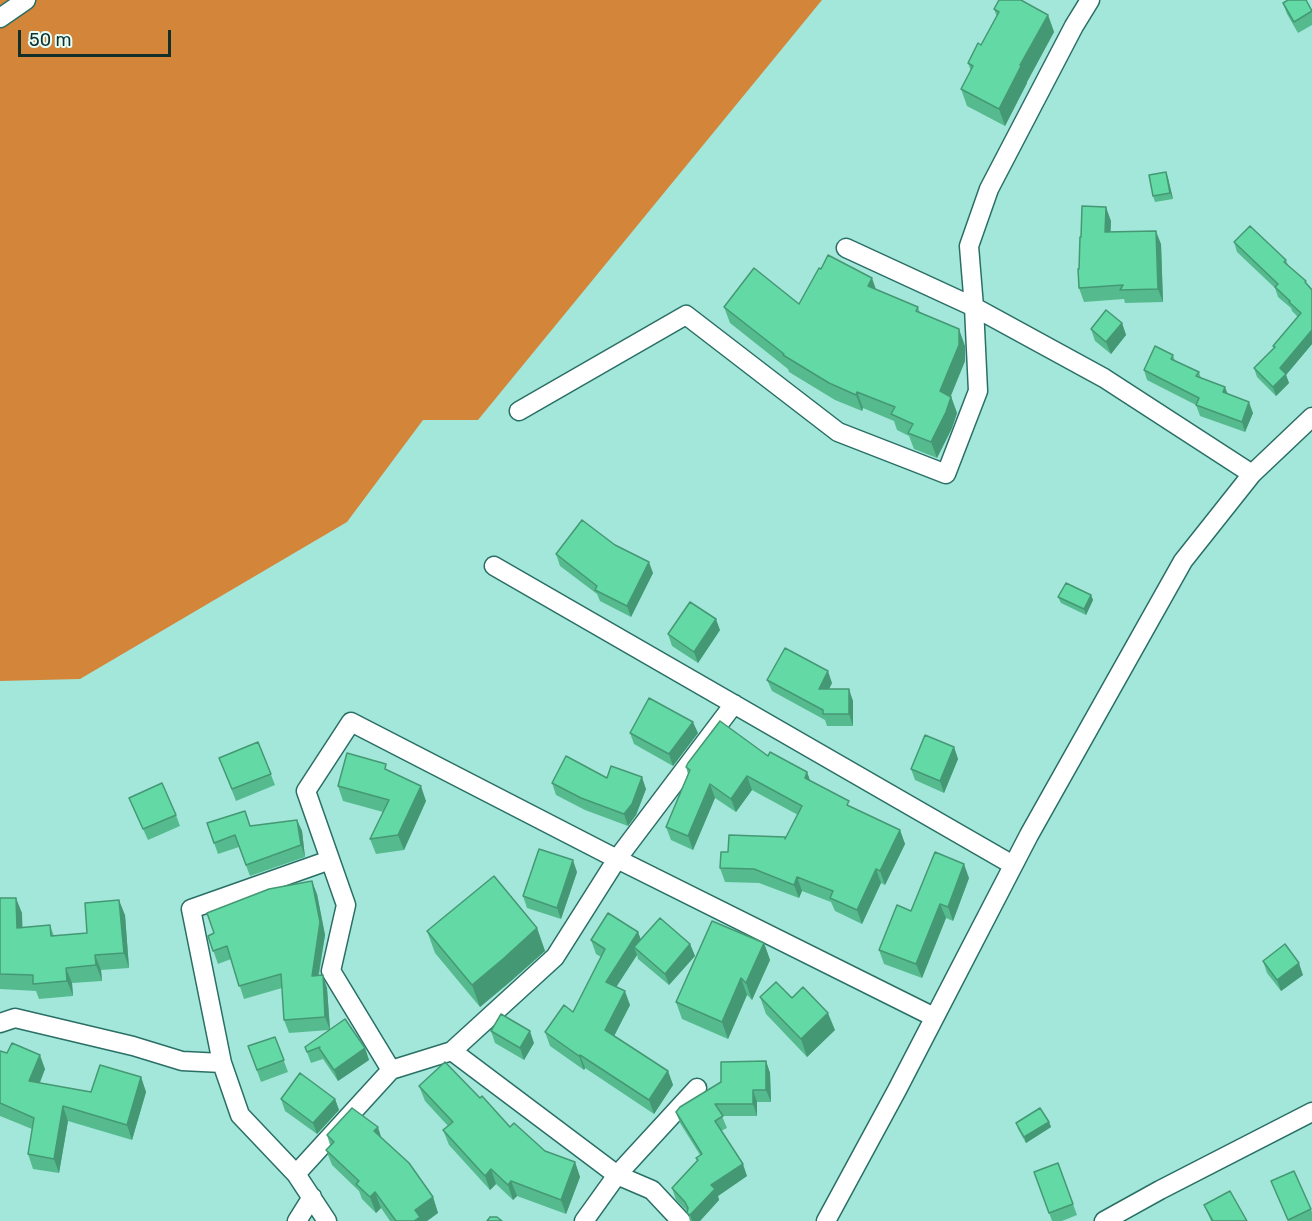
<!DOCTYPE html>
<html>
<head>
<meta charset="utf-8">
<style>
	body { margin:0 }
	#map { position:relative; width:1312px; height:1221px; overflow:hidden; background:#a3e7db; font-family:Rubik,sans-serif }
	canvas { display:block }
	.scale { position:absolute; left:18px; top:30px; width:153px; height:27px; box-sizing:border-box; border:3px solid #132f2a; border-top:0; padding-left:8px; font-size:18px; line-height:21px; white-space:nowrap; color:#132f2a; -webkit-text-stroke:4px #e5fffa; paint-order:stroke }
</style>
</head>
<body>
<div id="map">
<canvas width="1312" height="1221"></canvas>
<div class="scale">50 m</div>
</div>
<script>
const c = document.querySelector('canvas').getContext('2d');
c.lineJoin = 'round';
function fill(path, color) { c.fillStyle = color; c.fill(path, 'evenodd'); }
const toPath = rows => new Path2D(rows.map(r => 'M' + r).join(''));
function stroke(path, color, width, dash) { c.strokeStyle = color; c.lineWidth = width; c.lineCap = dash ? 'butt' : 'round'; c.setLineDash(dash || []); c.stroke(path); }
const forest = toPath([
	[0,0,822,0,478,420,423,420,347,522,80,679,0,681]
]);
const street = toPath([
	[1090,0,1074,26,989,189,969,246,974,307,1104,378,1252,474],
	[0,18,26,0],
	[519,411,686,315,838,432,946,474,978,391,974,307,846,248],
	[494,566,1013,865],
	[0,1023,15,1018,133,1046,182,1061,222,1063],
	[452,1051,555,957,617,859,734,704],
	[296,1174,391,1070],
	[297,1221,312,1197],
	[327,1221,296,1174,240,1115,222,1063,191,909,330,860],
	[584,1221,617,1175,697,1088],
	[681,1221,652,1190,617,1175,452,1051,391,1070,331,971,346,905,306,791,351,722,617,859,934,1017],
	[826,1221,897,1090,1029,835,1183,561,1252,474,1312,417],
	[1104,1221,1160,1190,1312,1112]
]);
const wall = toPath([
	[1283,3,1312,11,1312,25,1298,33,1287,14],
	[994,9,1048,15,1054,32,1027,82,1027,83,1005,126,967,106,961,89,971,71,968,63,981,45,997,17],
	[1168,178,1173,199,1155,202,1153,196],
	[1111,221,1110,232,1161,244,1163,302,1125,303,1124,299,1084,302,1079,288,1079,269],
	[1234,242,1286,260,1288,265,1312,290,1312,344,1286,375,1289,383,1276,396,1257,377,1254,368,1274,348,1273,346,1298,317,1292,311,1291,308,1278,297,1275,288,1237,252],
	[876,290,918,307,920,313,965,346,965,361,951,396,957,413,952,428,937,458,914,449,909,436,897,430,894,421,863,408,862,411,835,400,789,372,788,369,730,323,724,307,799,304],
	[1122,323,1126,335,1111,354,1095,341,1091,329],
	[1173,355,1175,361,1199,372,1201,378,1228,394,1253,413,1245,432,1200,416,1196,405,1147,380,1144,370],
	[556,554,653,573,631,617,600,601,597,594,560,566],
	[1091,595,1093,600,1086,615,1061,603,1058,597],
	[720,630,698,663,672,646,668,634],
	[767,680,832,683,829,689,853,701,853,726,827,726,825,720,772,691],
	[630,733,698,733,673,766,634,744],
	[258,742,275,785,236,801,219,758],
	[954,747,958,759,944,793,915,780,911,769],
	[768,756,807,772,810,781,851,807,900,830,905,844,885,885,881,883,862,924,835,911,831,902,802,891,799,898,759,883,725,882,720,868,728,852,786,838,798,815,752,790,736,812,715,798,693,850,671,840,666,827,688,774,686,767],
	[389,771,426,801,404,850,376,854,370,839,383,812,343,801,338,786],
	[607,778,646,789,636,815,628,826,585,810,556,795,552,783],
	[129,798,176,815,180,826,148,840],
	[297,820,302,831,305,857,250,876,239,847,218,854,207,823,251,826],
	[577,872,561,919,527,908,523,896],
	[969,878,953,921,946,918,922,978,884,964,879,950,911,911],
	[317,894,325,935,319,975,327,988,330,1029,365,1048,369,1060,338,1081,323,1059,311,1063,305,1047,329,1030,289,1033,284,1020,282,988,244,999,231,959,218,964,208,936],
	[0,898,22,913,22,928,50,925,54,936,87,933,125,915,129,968,101,970,102,981,72,983,73,996,39,999,36,991,0,989],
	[537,928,545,951,511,981,480,1007,435,953,427,931],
	[638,932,641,940,690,944,695,956,669,985,638,959,637,955,616,987,630,1005,614,1036,668,1071,673,1085,654,1114,585,1068,584,1070,550,1046,545,1032,573,1012,601,957,596,954,591,940],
	[764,943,770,960,752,1000,747,995,728,1039,682,1019,676,1002],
	[1263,961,1303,975,1281,991,1267,973],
	[760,997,792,998,835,1030,807,1057,766,1014],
	[491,1031,534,1043,524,1060,495,1043],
	[275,1037,288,1072,261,1082,248,1046],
	[0,1051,45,1069,40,1083,91,1092,141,1077,146,1092,132,1140,68,1121,59,1173,33,1169,28,1154,32,1129,0,1116],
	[766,1061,770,1073,771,1102,757,1102,757,1116,722,1116,727,1128,721,1131,747,1176,718,1196,719,1200,700,1221,690,1221,688,1212,676,1200,672,1188,697,1161,696,1158,700,1155,680,1123,676,1112],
	[419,1086,480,1098,510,1127,545,1151,575,1162,580,1177,566,1214,517,1196,513,1200,496,1184,490,1190,449,1145,443,1130,448,1126,425,1101],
	[281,1099,335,1099,339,1110,317,1134,285,1111],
	[1049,1122,1051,1127,1026,1143,1018,1129,1016,1123],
	[327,1135,381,1137,433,1197,438,1213,427,1221,390,1221,381,1208,376,1213,362,1199,359,1191,332,1165,326,1150,330,1145],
	[1058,1163,1077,1215,1062,1221,1052,1221,1034,1172],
	[1294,1171,1312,1212,1312,1221,1288,1221,1271,1181],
	[1204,1205,1247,1221,1211,1221]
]);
const shadedWall = toPath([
	[1048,15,1054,32,1027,82,1027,83,1005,126,999,109,1020,65],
	[1166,172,1168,178,1173,199,1170,193],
	[1106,207,1111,221,1110,246,1105,232],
	[1156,231,1161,244,1163,302,1158,289],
	[872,278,878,295,868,286],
	[1122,323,1126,335,1111,354,1106,342],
	[959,329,965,346,965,361,946,407,940,391],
	[1312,330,1312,344,1286,375,1289,383,1276,396,1273,387,1280,368],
	[1225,387,1229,397,1223,392],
	[857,392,863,408,862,411,856,395],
	[951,397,957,413,952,428,937,458,931,442],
	[1249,402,1253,413,1245,432,1242,422],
	[649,562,653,573,631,617,627,606],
	[1091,595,1093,600,1086,615,1084,609],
	[716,619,720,630,698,663,694,652],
	[828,671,832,683,823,701,819,689],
	[849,689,853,701,853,726,849,714],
	[693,722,698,733,673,766,669,754],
	[954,747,958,759,944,793,940,781],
	[807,772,812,786,805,778],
	[747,776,752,790,736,812,731,799],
	[642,777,646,789,636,815,628,826,624,814],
	[710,784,715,798,693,850,688,836],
	[421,786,426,801,404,850,398,835],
	[297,820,302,831,305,857,301,845],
	[900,830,905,844,885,885,880,871],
	[573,860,577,872,561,919,557,908],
	[964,864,969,878,953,921,948,907],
	[876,869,881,883,862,924,857,910],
	[797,877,802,891,799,898,794,885],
	[312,881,317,894,325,935,316,989,312,976],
	[16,898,22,913,23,943,17,928],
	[119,900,125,915,129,968,124,953],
	[940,904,946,918,922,978,916,964],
	[537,928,545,951,511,981,480,1007,472,985],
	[638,932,643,946,634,947,637,955,611,995,606,982],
	[764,943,770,960,752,1000,746,983],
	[690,944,695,956,669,985,665,974],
	[95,955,101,970,102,981,96,965],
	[1299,963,1303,975,1281,991,1277,980],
	[66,968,72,983,73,996,67,981],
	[323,975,327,988,330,1030,325,1017],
	[741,978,747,995,728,1039,722,1022],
	[625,991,630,1005,610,1044,605,1030],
	[828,1013,835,1030,807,1057,801,1039],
	[530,1031,534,1043,524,1060,520,1048],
	[365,1048,369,1060,338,1081,334,1070],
	[40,1055,45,1069,34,1096,29,1081],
	[580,1055,585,1068,584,1070,579,1056],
	[766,1061,770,1073,771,1102,766,1090],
	[668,1071,673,1085,654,1114,649,1100],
	[141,1077,146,1092,132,1140,127,1125],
	[753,1090,757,1102,757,1116,753,1104],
	[335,1099,339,1110,317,1134,313,1123],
	[63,1106,68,1121,59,1173,54,1159],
	[1049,1122,1051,1127,1026,1143,1024,1137],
	[378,1127,383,1143,374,1131],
	[575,1162,580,1177,566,1214,561,1200],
	[743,1164,747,1176,718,1196,719,1200,700,1221,692,1221,690,1215,711,1185],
	[491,1169,496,1184,490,1190,485,1176],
	[511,1181,517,1196,513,1200,508,1185],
	[375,1192,381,1208,376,1213,370,1197],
	[433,1197,438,1213,427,1221,414,1221,415,1210]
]);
const building = toPath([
	[999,0,1021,0,1048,15,1020,65,1021,66,999,109,961,89,973,66,968,63,978,43,981,45,999,12,994,9,999,0],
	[1288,0,1306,0,1312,11,1294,22,1283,3,1288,0],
	[1166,172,1170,193,1153,196,1149,175,1166,172],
	[1082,206,1106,207,1105,232,1156,231,1158,289,1120,290,1123,285,1079,288,1078,269,1079,269,1080,237,1081,237,1082,206],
	[1250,226,1286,260,1284,262,1306,281,1305,282,1312,290,1312,330,1280,368,1286,374,1273,387,1254,368,1275,347,1273,346,1301,313,1289,302,1290,301,1275,287,1278,284,1234,242,1250,226],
	[828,255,872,278,868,286,918,307,916,311,959,329,959,345,940,391,951,397,946,412,931,442,908,433,913,424,891,414,895,407,857,392,856,395,829,383,783,355,784,354,724,307,754,268,799,304,819,268,821,269,828,255],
	[1106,310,1122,323,1106,342,1091,329,1106,310],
	[1155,346,1173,355,1171,359,1199,372,1196,376,1225,387,1223,392,1249,402,1242,422,1196,405,1199,398,1144,370,1155,346],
	[582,520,615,545,649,562,627,606,595,590,597,586,556,554,582,520],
	[1066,583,1091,595,1084,609,1058,597,1066,583],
	[690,602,716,619,694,652,668,634,690,602],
	[785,648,828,671,819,689,849,689,849,714,823,714,823,710,767,680,785,648],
	[649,698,693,722,669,754,630,733,649,698],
	[720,721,768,756,770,752,807,772,805,778,849,801,847,805,900,830,880,871,876,869,857,910,830,898,833,891,797,877,794,885,754,869,720,868,721,852,728,852,729,835,785,837,785,839,802,806,747,776,731,799,710,784,688,836,666,827,690,770,686,767,688,763,720,721],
	[925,735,954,747,940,781,911,769,925,735],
	[258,742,271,774,232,789,219,758,258,742],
	[347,753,386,764,385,769,421,786,398,835,370,839,389,800,338,786,347,753],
	[566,756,607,778,611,766,642,777,632,804,624,814,581,798,552,783,566,756],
	[162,783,176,815,143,829,129,798,162,783],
	[245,811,250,826,297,820,301,845,246,865,235,835,214,843,207,823,245,811],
	[539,849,573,860,557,908,523,896,539,849],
	[935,852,964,864,948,907,940,904,916,964,879,950,897,905,911,911,935,852],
	[494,876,537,928,503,959,472,985,427,931,494,876],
	[312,881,320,922,312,976,323,975,325,1017,284,1020,281,974,239,986,227,946,213,951,208,936,214,933,207,913,269,889,312,881],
	[0,898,16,898,17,928,50,925,51,936,87,933,85,903,119,900,124,953,95,955,96,965,66,968,67,981,33,984,33,975,0,974,0,898],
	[608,913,638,932,606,982,625,991,605,1030,668,1071,649,1100,580,1055,579,1056,545,1032,564,1005,573,1012,605,949,591,940,608,913],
	[660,918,690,944,665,974,634,947,660,918],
	[712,921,764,943,746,983,741,978,722,1022,676,1002,712,921],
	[1285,944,1299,963,1277,980,1263,961,1285,944],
	[776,982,792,998,803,987,828,1013,801,1039,760,997,776,982],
	[501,1014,530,1031,520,1048,491,1031,501,1014],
	[345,1019,365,1048,334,1070,319,1048,320,1047,307,1052,305,1047,345,1019],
	[275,1037,284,1060,257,1070,248,1046,275,1037],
	[12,1043,40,1055,29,1081,91,1092,100,1065,141,1077,127,1125,63,1106,54,1159,28,1154,34,1118,0,1103,0,1051,7,1053,12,1043],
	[766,1061,766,1090,753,1090,753,1104,715,1104,723,1116,715,1121,743,1164,711,1185,715,1189,690,1215,687,1213,688,1208,685,1202,672,1188,698,1160,696,1158,702,1154,676,1112,680,1107,721,1082,721,1062,766,1061],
	[445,1062,480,1098,482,1096,510,1127,514,1123,545,1151,575,1162,561,1200,511,1181,508,1185,491,1169,485,1176,443,1130,453,1122,419,1086,445,1062],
	[300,1073,335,1099,313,1123,281,1099,300,1073],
	[352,1108,378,1127,374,1131,409,1163,433,1197,415,1210,420,1217,414,1221,396,1221,375,1192,370,1197,356,1184,359,1181,326,1150,334,1142,327,1135,352,1108],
	[1040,1108,1049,1122,1024,1137,1016,1123,1040,1108],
	[1058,1163,1073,1204,1049,1213,1034,1172,1058,1163],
	[1294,1171,1311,1209,1288,1220,1271,1181,1294,1171],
	[1230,1191,1247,1221,1213,1221,1204,1205,1230,1191],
	[490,1217,497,1217,502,1221,487,1221,490,1217]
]);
fill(forest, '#d38639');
stroke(street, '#2a6f65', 21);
stroke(street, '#fff', 18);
fill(wall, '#55bb8e');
fill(shadedWall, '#459874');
fill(building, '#63d9a5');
stroke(building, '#459874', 1.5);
</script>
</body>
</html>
